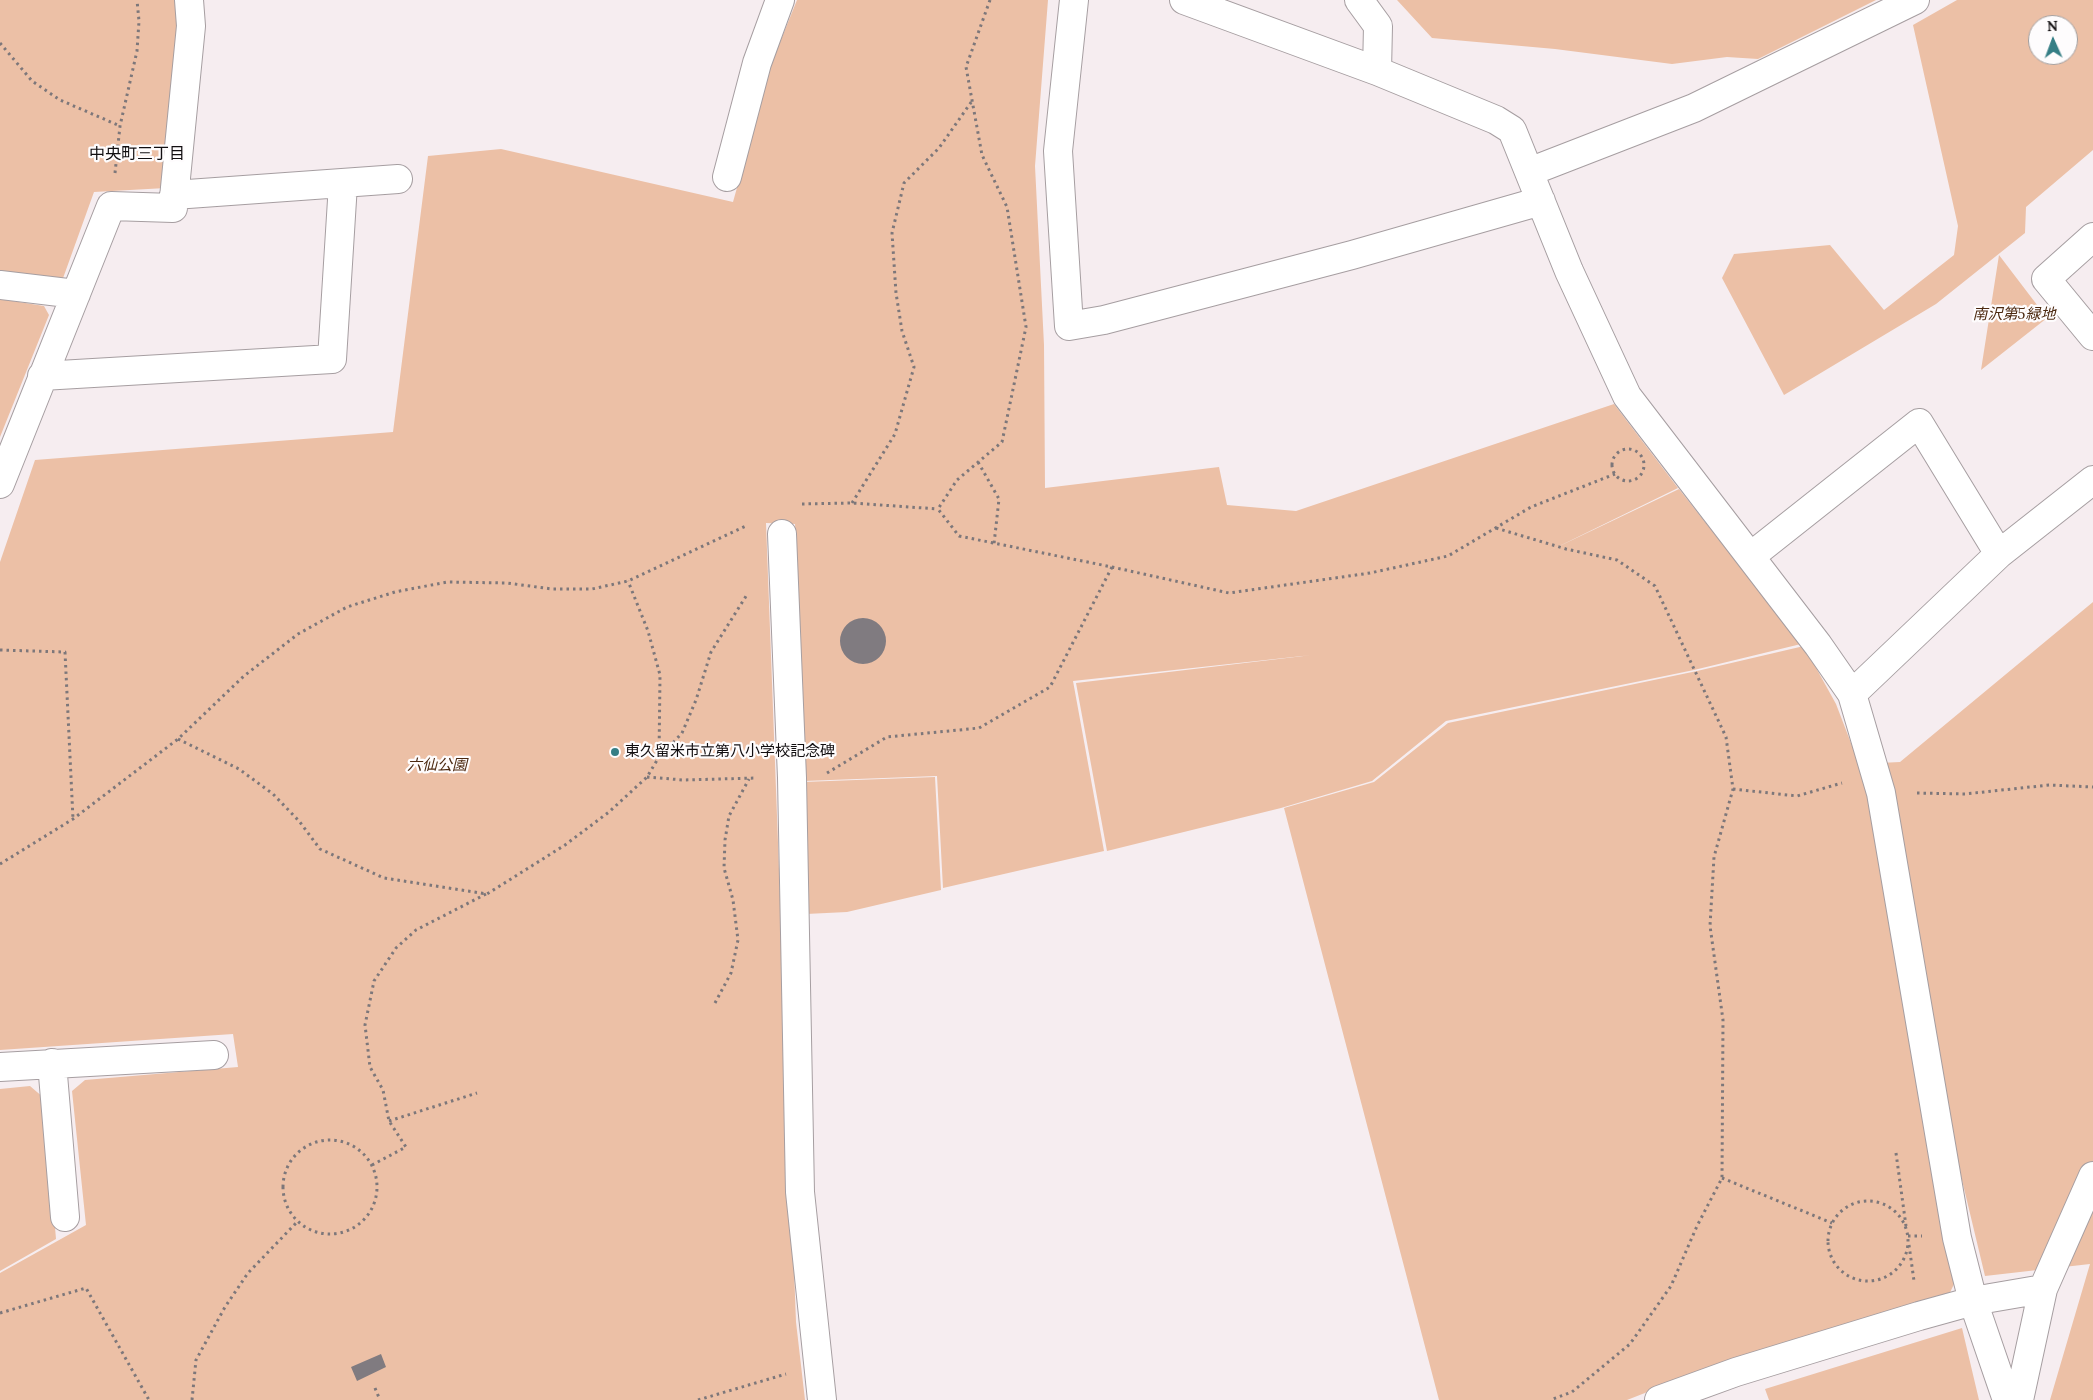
<!DOCTYPE html>
<html>
<head>
<meta charset="utf-8">
<style>
	body { margin:0 }
	#map { position:relative; width:2093px; height:1400px; overflow:hidden; background:#f6edf0; font-family:Lora,serif }
	canvas { display:block }
	.north { position:absolute; left:2028px; top:15px; width:50px; height:50px; box-sizing:border-box; background:#fefcfd; border:1px solid #9f9d9e; border-radius:50%; rotate:358deg; font-size:14px; font-weight:700; line-height:20px; text-align:center; color:#110e10 }
	.north::after { content:''; display:block; margin:auto; width:18px; height:22px; background:#357e85; clip-path:polygon(50% 0,100% 100%,50% 72%,0 100%) }
</style>
</head>
<body>
<div id="map">
<canvas width="2093" height="1400"></canvas>
<div class="north">N</div>
</div>
<script>
const c = document.querySelector('canvas').getContext('2d');
c.lineJoin = 'round';
function fill(path, color) { c.fillStyle = color; c.fill(path, 'evenodd'); }
const toPath = rows => new Path2D(rows.map(r => 'M' + r).join(''));
function stroke(path, color, width, dash) { c.strokeStyle = color; c.lineWidth = width; c.lineCap = dash ? 'butt' : 'round'; c.setLineDash(dash || []); c.stroke(path); }
function drawText(font, color, halo, rows, align = 'center') {
  c.font = font + ' Lora,"Noto Sans JP",serif'; c.lineWidth = 4.5; c.setLineDash([]); c.textBaseline = 'middle'; c.strokeStyle = halo; c.fillStyle = color; for (const [text, x, y, turn = 0] of rows) {
    c.save(); c.translate(x, y); c.rotate((+turn || 0) * Math.PI / 180); c.textAlign = isNaN(turn) ? turn : align; if (halo) c.strokeText(text, 0, 0); c.fillText(text, 0, 0); c.restore();
  }
}
const green = toPath([
	[0,0,180,0,166,188,94,192,62,281,0,274],
	[797,0,1048,0,1035,166,1044,345,1045,488,1219,467,1227,505,1296,511,1614,404,1678,488,1547,552,1679,489,1801,644,1694,670,1446,721,1372,781,1281,808,1107,851,1076,683,1312,655,1073,681,1104,851,943,888,937,776,804,781,795,524,766,523,796,1322,805,1400,0,1400,0,1273,86,1225,72,1091,85,1080,238,1067,233,1034,0,1050,0,562,35,460,393,432,428,156,501,149,733,202,772,62],
	[1397,0,1876,0,1758,59,1727,57,1672,64,1555,49,1432,38],
	[1957,0,2093,0,2093,150,2026,207,2025,233,1936,304,1784,395,1722,278,1734,254,1830,245,1884,310,1954,255,1958,226,1913,25],
	[2038,25,2068,25,2068,55,2038,55],
	[1999,255,2047,318,1981,370],
	[0,299,44,306,49,315,0,437],
	[2093,602,2093,1400,2050,1400,2090,1264,1985,1276,1944,1105,1939,1196,1954,1284,1947,1299,1719,1364,1627,1400,1439,1400,1284,808,1374,782,1448,723,1697,671,1804,646,1836,704,1859,764,1900,762],
	[935,777,941,890,847,912,806,914,803,782],
	[30,1086,44,1098,56,1239,0,1271,0,1089],
	[1962,1328,1979,1400,1769,1400,1765,1389]
]);
const building = toPath([
	'840 641a23 23 0 1 1 46 0a23 23 0 1 1-46 0Z',
	[381,1354,386,1367,357,1381,351,1367]
]);
const path = toPath([
	[990,0,966,67,982,155,1007,207,1026,327,1002,442,957,480,938,509,959,536,1112,567,1229,593,1370,573,1448,556,1531,507,1615,474],
	[0,43,32,81,60,100,120,126],
	[115,173,120,126,137,51,139,21,137,0],
	'1612 465a16 16 0 1 1 32 0a16 16 0 1 1-32 0Z',
	[978,462,999,499,994,544],
	[852,503,895,434,914,367,902,331,896,293,892,233,904,183,939,148,972,101],
	[802,504,852,503,938,509],
	[1496,528,1566,549,1617,560,1655,586,1726,737,1733,789,1714,857,1710,926,1723,1020,1722,1178,1697,1226,1671,1286,1630,1344,1572,1392,1550,1400],
	[0,650,65,652,73,819],
	[178,739,239,769,273,794,299,821,320,849,384,878,487,894,565,845,609,812,647,777,659,757,660,675,648,631,628,581],
	[660,757,682,733,696,700,711,652,748,593],
	[827,773,887,737,979,728,1050,687,1112,567],
	[647,777,683,780,757,778],
	[1733,789,1797,796,1842,783],
	[1917,793,1965,794,2049,785,2093,787],
	[0,864,73,819,178,739,244,676,298,634,347,607,395,592,447,582,507,583,552,589,592,589,628,581,748,525],
	[715,1003,731,973,738,940,733,900,724,868,725,840,729,816,749,779],
	[389,1121,477,1093],
	'283 1187a47 47 0 1 1 94 0a47 47 0 1 1-94 0Z',
	[1896,1153,1906,1226],
	[372,1165,406,1147,389,1121,383,1090,370,1067,365,1025,374,981,396,948,416,930,486,894],
	[1722,1178,1832,1223],
	'1828 1241a40 40 0 1 1 80 0a40 40 0 1 1-80 0Z',
	[1908,1236,1922,1236],
	[1909,1245,1914,1281],
	[0,1313,86,1288,149,1400],
	[375,1388,380,1400],
	[192,1400,196,1360,225,1307,248,1273,298,1221],
	[698,1400,786,1374]
]);
const minor = toPath([
	[1074,0,1058,151,1069,326,1104,320,1352,255,1541,201],
	[1184,0,1377,71,1496,120,1512,130,1569,271,1627,396,1818,645,1852,694,1881,793,1957,1238,1973,1301,2007,1400],
	[1359,0,1378,26,1377,71],
	[1529,172,1694,108,1915,0],
	[727,177,757,63,780,0],
	[174,195,398,179],
	[2093,237,2046,279,2093,336],
	[0,285,76,294],
	[42,376,332,359,343,184],
	[0,484,111,206,173,208,191,26,189,0],
	[782,534,792,778,800,1192,822,1400],
	[1751,556,1919,423,1999,554],
	[1852,694,1999,554,2093,480],
	[52,1063,65,1217],
	[0,1067,214,1055],
	[1659,1400,1736,1372,1919,1316,1973,1301,2043,1289],
	[2019,1400,2043,1289,2093,1176]
]);
const markers = [
	[615,752,5,"#357e85"]
];
const parkNames = [
	["南沢第5緑地",2014,315],
	["六仙公園",437,766]
];
const poiNames = [
	["東久留米市立第八小学校記念碑",625,752]
];
const neighbourhoodNames = [
	["中央町三丁目",137,154]
];
fill(green, '#ecc0a6');
fill(building, '#807b80');
stroke(minor, '#a69ea1', 30);
stroke(path, '#7d777a', 3, [2.5, 4]);
stroke(minor, '#fff', 28);
for (const [x, y, r, color] of markers) { const dot = new Path2D(); dot.arc(x, y, r, 0, 2 * Math.PI); c.fillStyle = color; c.fill(dot); stroke(dot, '#fefcfd', 2); }
drawText('italic 15px', '#4c2910', '#fefcfd', parkNames);
drawText('15px', '#110e10', '#fefcfd', poiNames, 'left');
drawText('16px', '#110e10', '#fefcfd', neighbourhoodNames);
</script>
</body>
</html>
